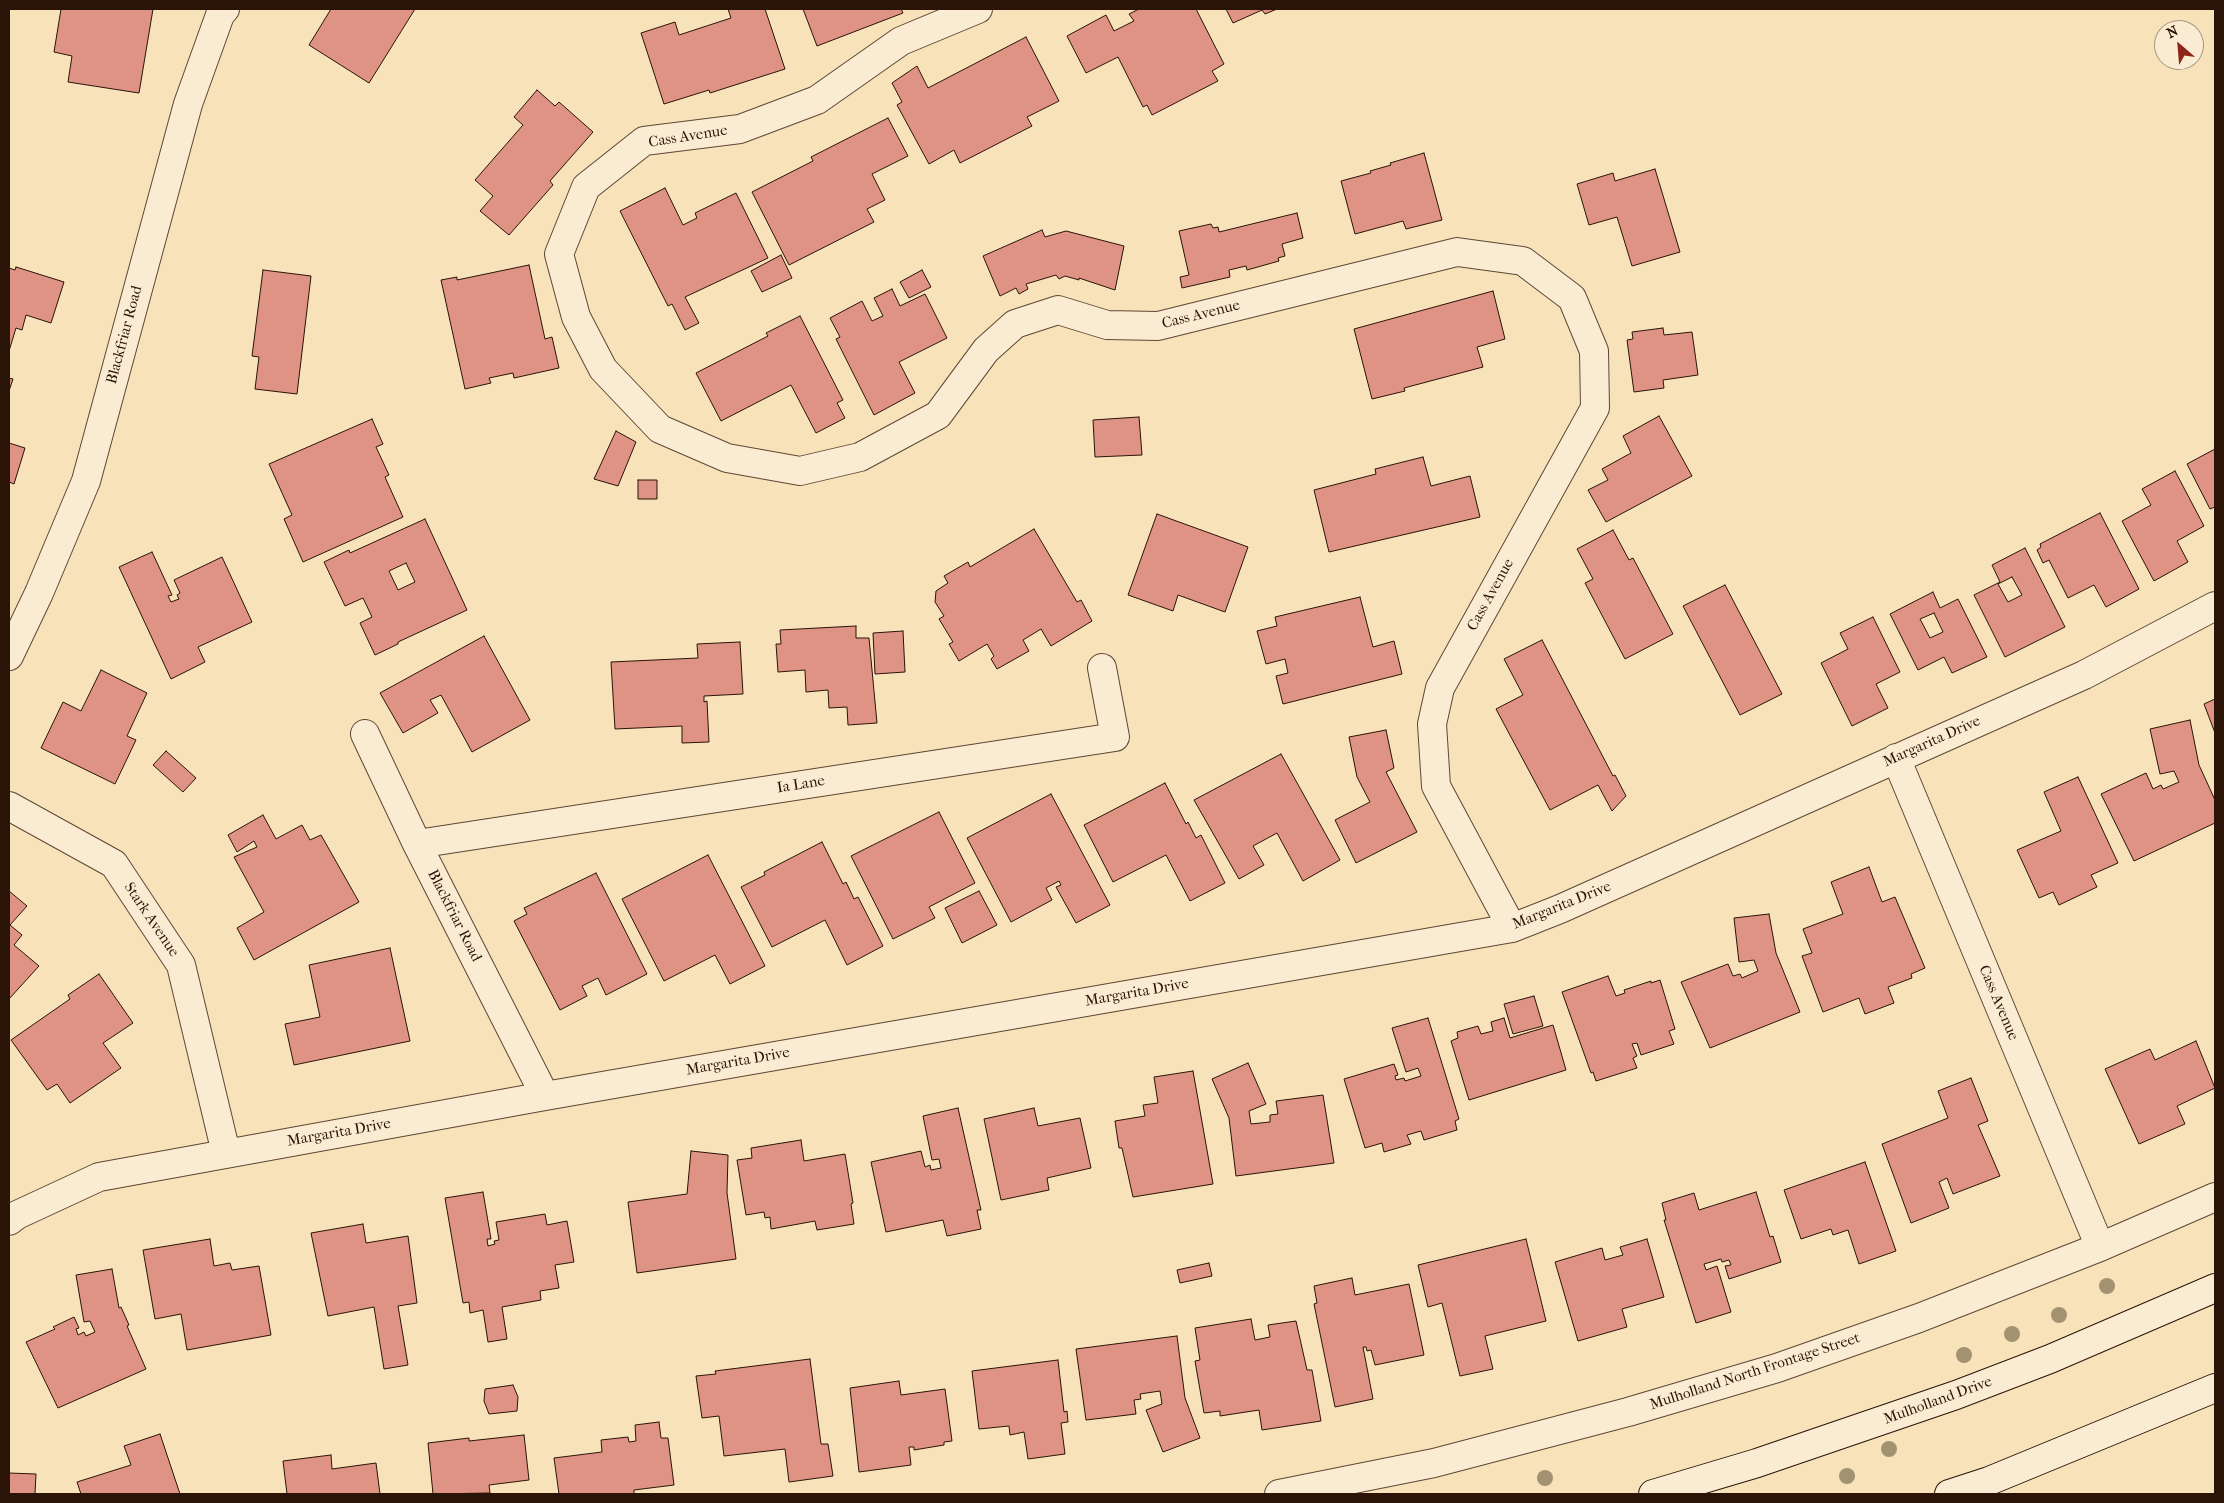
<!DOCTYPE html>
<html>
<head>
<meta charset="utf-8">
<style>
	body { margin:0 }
	#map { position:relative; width:2224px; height:1503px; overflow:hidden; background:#f8e2ba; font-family:"IM FELL French Canon",serif }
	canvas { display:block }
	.frame { position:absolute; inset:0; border:10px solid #2a1307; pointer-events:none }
	.north { position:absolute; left:2154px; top:20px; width:50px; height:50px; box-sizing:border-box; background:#faecd2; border:1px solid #a79581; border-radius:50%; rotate:333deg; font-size:14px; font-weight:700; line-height:20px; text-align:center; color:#2a1307 }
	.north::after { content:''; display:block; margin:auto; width:18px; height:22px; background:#8f2418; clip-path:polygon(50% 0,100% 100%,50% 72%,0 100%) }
</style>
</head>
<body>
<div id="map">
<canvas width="2224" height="1503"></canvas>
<div class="frame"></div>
<div class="north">N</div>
</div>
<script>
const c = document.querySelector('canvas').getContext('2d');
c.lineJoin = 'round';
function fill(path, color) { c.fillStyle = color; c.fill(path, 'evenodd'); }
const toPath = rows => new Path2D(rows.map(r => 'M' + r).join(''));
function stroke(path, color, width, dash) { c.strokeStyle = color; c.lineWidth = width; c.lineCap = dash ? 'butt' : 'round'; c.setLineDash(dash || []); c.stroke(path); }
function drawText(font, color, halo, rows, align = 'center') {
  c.font = font + ' "IM FELL French Canon",serif'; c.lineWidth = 4; c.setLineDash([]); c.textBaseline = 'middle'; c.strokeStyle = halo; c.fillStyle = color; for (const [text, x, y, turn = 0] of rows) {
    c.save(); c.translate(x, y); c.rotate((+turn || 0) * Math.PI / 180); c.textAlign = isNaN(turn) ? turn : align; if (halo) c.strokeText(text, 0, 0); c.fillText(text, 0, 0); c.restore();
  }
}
const building = toPath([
	[61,9,153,9,139,93,68,82,72,56,54,52,61,9],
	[331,9,415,9,369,83,309,45,331,9],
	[728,9,765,9,785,69,710,93,709,90,664,104,641,33,675,22,679,35,731,18,728,9],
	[803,9,901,9,903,13,817,46,803,9],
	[1139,9,1196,9,1224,64,1212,71,1218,81,1152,115,1147,105,1143,107,1118,57,1086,73,1067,36,1106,15,1114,31,1134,21,1129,14,1139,9],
	[1226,9,1277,9,1265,14,1262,10,1233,23,1226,9],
	[1026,37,1059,101,1027,117,1032,126,960,163,954,150,929,164,897,105,902,102,892,83,917,66,928,88,1026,37],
	[537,90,555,106,559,102,593,132,550,181,553,185,509,235,480,211,493,196,475,180,523,125,514,117,537,90],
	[888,118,908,156,872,174,885,200,867,209,874,222,789,265,752,192,813,161,811,157,888,118],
	[1424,153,1442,220,1406,229,1403,221,1355,234,1341,181,1371,173,1370,171,1391,165,1390,163,1424,153],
	[1655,169,1680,252,1632,266,1617,217,1589,225,1577,184,1613,173,1615,181,1655,169],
	[665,188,683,225,697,218,695,213,736,193,768,258,685,297,699,323,685,330,672,304,668,306,620,211,665,188],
	[1297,213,1303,238,1282,244,1285,256,1278,258,1279,261,1247,270,1246,266,1229,270,1230,277,1182,288,1180,277,1189,275,1179,231,1211,224,1213,228,1218,227,1219,232,1297,213],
	[1042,230,1045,237,1066,231,1124,246,1115,290,1079,278,1079,280,1065,276,1059,279,1056,275,1026,284,1028,289,1019,294,1016,288,1000,296,983,256,1042,230],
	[781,255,792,278,762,292,751,271,781,255],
	[529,265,545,339,552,337,559,368,514,378,513,373,489,378,491,383,465,389,441,280,457,277,457,280,529,265],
	[16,267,64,282,51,323,26,315,22,330,16,328,9,351,9,268,15,270,16,267],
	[263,270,311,276,297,394,255,389,259,357,252,356,263,270],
	[922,270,931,287,909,298,900,282,922,270],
	[892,289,900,306,925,294,947,338,899,362,915,393,874,415,836,339,840,337,830,318,862,301,872,321,883,316,874,298,892,289],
	[1493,291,1505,339,1477,347,1483,367,1404,388,1405,391,1372,399,1354,329,1493,291],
	[800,316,843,400,837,403,845,418,816,433,791,385,721,421,696,373,768,336,766,333,800,316],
	[1663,328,1664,335,1692,332,1698,375,1663,380,1664,388,1634,392,1627,340,1633,339,1632,332,1663,328],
	[9,378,13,379,9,391,9,378],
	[1659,416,1692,476,1606,522,1588,490,1608,480,1602,469,1631,453,1623,436,1659,416],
	[1139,417,1142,455,1095,457,1093,420,1139,417],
	[372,419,383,444,376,447,389,475,385,477,403,517,303,562,284,519,292,515,269,464,372,419],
	[616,431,636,442,618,486,594,479,616,431],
	[9,443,25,448,14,484,9,482,9,443],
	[2215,449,2215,507,2210,509,2187,464,2215,449],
	[1423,457,1431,486,1470,476,1480,517,1329,552,1314,490,1376,474,1375,469,1423,457],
	[2175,471,2204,526,2177,541,2188,562,2154,581,2122,521,2151,505,2142,489,2175,471],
	[638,480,657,480,657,499,638,499,638,480],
	[2100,513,2139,589,2106,607,2094,585,2068,598,2049,560,2043,563,2037,550,2041,547,2040,544,2100,513],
	[1157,514,1248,547,1225,612,1178,595,1173,611,1128,595,1157,514],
	[425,519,467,610,398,642,398,644,375,655,360,623,372,617,363,598,345,606,324,562,349,550,350,553,425,519],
	[406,563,415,582,398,590,389,571,406,563],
	[1034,529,1077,602,1081,600,1092,621,1051,646,1041,629,1023,640,1029,651,997,669,991,659,994,656,987,644,959,661,949,644,953,642,939,619,944,616,935,602,936,591,948,583,944,576,968,562,970,567,1034,529],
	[1613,530,1629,560,1633,558,1673,634,1625,659,1585,583,1593,579,1577,549,1613,530],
	[2025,548,2065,627,2005,657,1974,595,2000,582,1992,565,2025,548],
	[2012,577,2022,595,2008,602,1998,584,2012,577],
	[152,552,172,595,168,596,171,602,179,599,177,595,180,593,174,580,222,557,252,622,198,647,205,662,171,679,119,567,152,552],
	[1725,585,1782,694,1740,715,1683,606,1725,585],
	[1933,592,1940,608,1958,599,1987,657,1952,673,1944,657,1918,670,1890,614,1933,592],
	[1934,613,1943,632,1930,638,1920,619,1934,613],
	[1360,597,1373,647,1394,641,1402,674,1283,704,1276,676,1288,673,1285,659,1266,664,1257,631,1277,626,1275,617,1360,597],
	[1873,617,1900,672,1876,684,1888,708,1852,726,1821,663,1848,649,1840,633,1873,617],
	[856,626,856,638,869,638,877,723,848,725,847,707,829,708,828,690,806,692,805,670,778,672,776,644,781,644,780,630,856,626],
	[903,631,905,672,875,674,873,633,903,631],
	[484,636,530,720,472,752,441,695,430,700,438,713,403,733,380,693,484,636],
	[1542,640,1613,776,1615,775,1626,796,1612,811,1598,785,1550,810,1496,709,1523,695,1504,659,1542,640],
	[740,642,743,694,704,696,704,702,707,701,709,742,682,743,682,726,615,729,611,662,698,658,697,644,740,642],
	[101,670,147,693,127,736,136,740,115,784,41,748,63,702,81,711,101,670],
	[2215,699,2215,733,2204,704,2215,699],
	[2190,720,2199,765,2215,800,2215,823,2134,861,2101,794,2146,773,2153,789,2161,785,2163,789,2179,782,2174,771,2160,774,2150,729,2190,720],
	[1386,730,1394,768,1386,772,1417,832,1356,863,1335,820,1370,802,1357,777,1349,737,1386,730],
	[166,751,196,778,183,792,153,765,166,751],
	[1281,754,1340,860,1303,881,1277,833,1253,846,1264,865,1239,879,1194,800,1281,754],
	[2078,777,2118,863,2091,875,2097,887,2059,905,2053,892,2039,898,2017,850,2061,831,2044,792,2078,777],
	[1165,783,1186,824,1188,822,1196,838,1201,835,1225,883,1190,901,1166,855,1113,882,1084,825,1165,783],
	[1051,794,1110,905,1076,923,1056,887,1061,885,1059,881,1046,888,1052,900,1011,922,967,838,1051,794],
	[939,812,975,883,929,907,935,918,893,939,851,856,939,812],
	[263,815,276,839,302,825,310,840,321,835,359,902,254,960,237,928,264,912,234,857,257,847,254,841,237,852,228,835,263,815],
	[822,842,843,884,846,882,854,899,858,897,883,946,847,965,825,920,772,947,741,887,765,875,764,872,822,842],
	[708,855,765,966,730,984,715,955,664,981,622,899,708,855],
	[1869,867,1882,902,1895,897,1925,968,1911,974,1912,978,1888,987,1894,1003,1865,1014,1859,998,1823,1012,1802,956,1812,953,1803,929,1843,914,1831,882,1869,867],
	[596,873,647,974,606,995,598,978,582,986,587,996,560,1010,514,921,527,914,524,908,596,873],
	[9,891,27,906,10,925,22,935,14,945,39,966,9,999,9,891],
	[979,891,997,925,962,943,945,908,979,891],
	[1769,914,1776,953,1800,1012,1710,1048,1681,982,1728,964,1733,976,1740,974,1742,978,1758,971,1754,960,1739,962,1734,918,1769,914],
	[390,948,410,1041,294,1065,285,1024,320,1017,309,965,390,948],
	[99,974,133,1023,103,1043,121,1068,70,1103,57,1084,47,1090,11,1040,70,999,68,995,99,974],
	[1608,976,1616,996,1625,993,1624,990,1651,981,1651,983,1660,980,1675,1029,1669,1031,1674,1044,1641,1055,1637,1043,1632,1044,1637,1056,1633,1058,1637,1068,1596,1081,1593,1072,1591,1073,1562,992,1608,976],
	[1534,996,1543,1026,1513,1034,1504,1004,1534,996],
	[1428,1018,1459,1119,1455,1121,1457,1130,1424,1140,1421,1131,1407,1135,1411,1144,1384,1152,1382,1143,1365,1148,1344,1079,1394,1064,1398,1075,1395,1076,1396,1080,1404,1078,1405,1081,1421,1076,1418,1068,1406,1072,1392,1028,1428,1018],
	[1504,1018,1510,1038,1553,1025,1566,1070,1469,1100,1451,1041,1458,1038,1457,1032,1478,1026,1481,1034,1493,1031,1491,1022,1504,1018],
	[2196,1041,2215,1088,2177,1106,2185,1124,2139,1144,2105,1069,2150,1049,2155,1060,2196,1041],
	[1248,1063,1266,1104,1249,1111,1251,1124,1270,1122,1270,1115,1278,1114,1276,1101,1323,1095,1334,1163,1236,1176,1229,1118,1212,1079,1248,1063],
	[1193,1071,1213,1184,1133,1197,1122,1148,1119,1148,1115,1121,1145,1116,1143,1105,1158,1103,1154,1077,1193,1071],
	[1971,1078,1988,1121,1978,1125,2000,1176,1953,1194,1947,1178,1939,1182,1949,1208,1911,1223,1882,1144,1948,1118,1938,1091,1971,1078],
	[958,1108,981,1210,977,1210,981,1229,947,1236,943,1220,886,1232,871,1162,921,1151,925,1167,930,1165,931,1170,941,1168,939,1159,932,1160,923,1116,958,1108],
	[1034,1108,1038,1126,1080,1118,1091,1168,1047,1178,1049,1190,1001,1200,984,1119,1034,1108],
	[801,1140,804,1161,845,1154,853,1203,851,1204,854,1224,817,1230,815,1221,771,1229,770,1217,765,1218,764,1212,746,1215,737,1160,752,1158,751,1148,801,1140],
	[691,1151,728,1155,727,1193,736,1259,637,1273,628,1202,687,1194,691,1151],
	[1865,1162,1896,1251,1859,1264,1848,1230,1833,1235,1831,1229,1801,1239,1784,1190,1865,1162],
	[483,1192,491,1239,487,1239,488,1246,495,1244,494,1241,499,1240,496,1222,545,1214,547,1225,567,1221,574,1262,555,1265,559,1288,540,1291,541,1300,502,1307,507,1339,488,1342,483,1310,470,1313,469,1302,463,1303,445,1198,483,1192],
	[1756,1192,1770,1237,1773,1236,1781,1262,1729,1279,1725,1266,1731,1265,1729,1260,1722,1262,1721,1259,1704,1264,1706,1270,1717,1266,1731,1312,1696,1323,1664,1220,1666,1220,1662,1203,1694,1193,1699,1210,1756,1192],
	[363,1224,366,1243,408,1236,417,1303,398,1306,408,1365,384,1369,374,1307,328,1316,311,1233,363,1224],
	[210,1239,214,1266,230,1263,232,1270,259,1266,271,1335,187,1350,181,1314,155,1319,143,1250,210,1239],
	[1526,1239,1546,1321,1485,1336,1493,1369,1460,1376,1442,1303,1428,1307,1418,1265,1526,1239],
	[1647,1239,1664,1297,1622,1309,1627,1327,1578,1341,1555,1262,1602,1248,1605,1260,1623,1255,1620,1247,1647,1239],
	[1209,1263,1212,1276,1180,1283,1177,1270,1209,1263],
	[112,1269,119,1308,121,1307,129,1325,127,1326,146,1369,58,1408,26,1342,55,1329,53,1327,74,1317,79,1328,76,1329,78,1335,84,1332,86,1336,95,1332,90,1321,84,1322,76,1275,112,1269],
	[1352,1278,1355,1295,1409,1284,1424,1355,1375,1365,1371,1350,1367,1351,1366,1347,1363,1347,1373,1399,1335,1407,1314,1304,1317,1303,1314,1286,1352,1278],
	[1251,1319,1255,1340,1270,1337,1268,1325,1296,1321,1307,1370,1312,1370,1321,1421,1262,1430,1259,1410,1220,1416,1220,1411,1204,1413,1195,1361,1200,1360,1195,1328,1251,1319],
	[1177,1336,1185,1398,1200,1438,1163,1452,1146,1410,1162,1404,1160,1391,1140,1394,1141,1399,1134,1400,1136,1414,1086,1420,1076,1349,1177,1336],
	[810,1359,821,1444,828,1444,833,1476,789,1482,785,1449,724,1456,719,1416,702,1418,696,1376,716,1374,715,1371,810,1359],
	[1058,1360,1064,1412,1067,1411,1068,1422,1061,1423,1065,1454,1028,1459,1024,1432,1010,1435,1009,1426,979,1429,972,1371,1058,1360],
	[899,1381,901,1395,945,1389,952,1441,944,1442,944,1445,914,1450,914,1447,909,1447,911,1465,859,1472,850,1388,899,1381],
	[513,1385,518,1397,517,1411,489,1414,484,1401,485,1389,513,1385],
	[659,1422,661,1438,668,1438,674,1485,634,1490,634,1494,559,1494,554,1458,602,1452,601,1440,628,1437,629,1442,636,1441,635,1425,659,1422],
	[160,1434,180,1494,81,1494,77,1482,131,1465,124,1446,160,1434],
	[524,1435,529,1480,489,1485,490,1493,433,1494,428,1443,469,1438,469,1441,524,1435],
	[331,1455,332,1469,376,1463,380,1494,287,1494,283,1461,331,1455],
	[9,1473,36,1474,35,1494,9,1494,9,1473]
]);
const street = toPath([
	[978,9,901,41,817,100,740,129,644,141,586,187,559,254,576,317,603,369,660,429,727,458,800,471,860,457,938,415,986,350,1015,324,1058,310,1107,325,1158,326,1457,252,1523,261,1572,298,1594,351,1595,408,1440,688,1432,724,1436,786,1512,928],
	[9,656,39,593,86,481,188,104,220,15,225,9],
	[365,734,417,844,545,1096],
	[1896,758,2100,1247],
	[9,806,114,864,181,965,226,1153],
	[417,844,1115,737,1102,668],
	[9,1221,17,1215,99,1177,545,1096,1512,928,1560,909,2084,675,2215,606],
	[1279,1494,1434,1463,1628,1412,1777,1368,1919,1318,2100,1247,2215,1197]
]);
const secondary = toPath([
	[1653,1494,1757,1463,1956,1395,2050,1359,2215,1288],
	[1949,1494,1989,1481,2215,1388]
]);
const trees = [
	[2107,1286],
	[2059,1315],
	[2012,1334],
	[1964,1355],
	[1889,1449],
	[1847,1476],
	[1545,1478]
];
const streetNames = [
	["Cass Avenue",688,137,-9],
	["Cass Avenue",1201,315,-14],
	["Blackfriar Road",125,335,-75],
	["Cass Avenue",1491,595,-61],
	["Margarita Drive",1932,742,-24],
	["Ia Lane",801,785,-9],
	["Margarita Drive",1562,906,-22],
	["Blackfriar Road",454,916,63],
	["Stark Avenue",151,920,56],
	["Margarita Drive",1137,993,-10],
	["Cass Avenue",1998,1003,67],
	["Margarita Drive",738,1062,-10],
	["Margarita Drive",339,1133,-10],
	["Mulholland North Frontage Street",1755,1372,-18],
	["Mulholland Drive",1938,1401,-20]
];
fill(building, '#df9385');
stroke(building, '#2a1307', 1);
stroke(street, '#5e4734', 30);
stroke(secondary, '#2a1307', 30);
stroke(street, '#faecd2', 28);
stroke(secondary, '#faecd2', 28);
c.fillStyle = '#a29272';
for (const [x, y] of trees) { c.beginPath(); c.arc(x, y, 8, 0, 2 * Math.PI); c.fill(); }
drawText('15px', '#2a1307', '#faecd2', streetNames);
</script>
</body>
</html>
